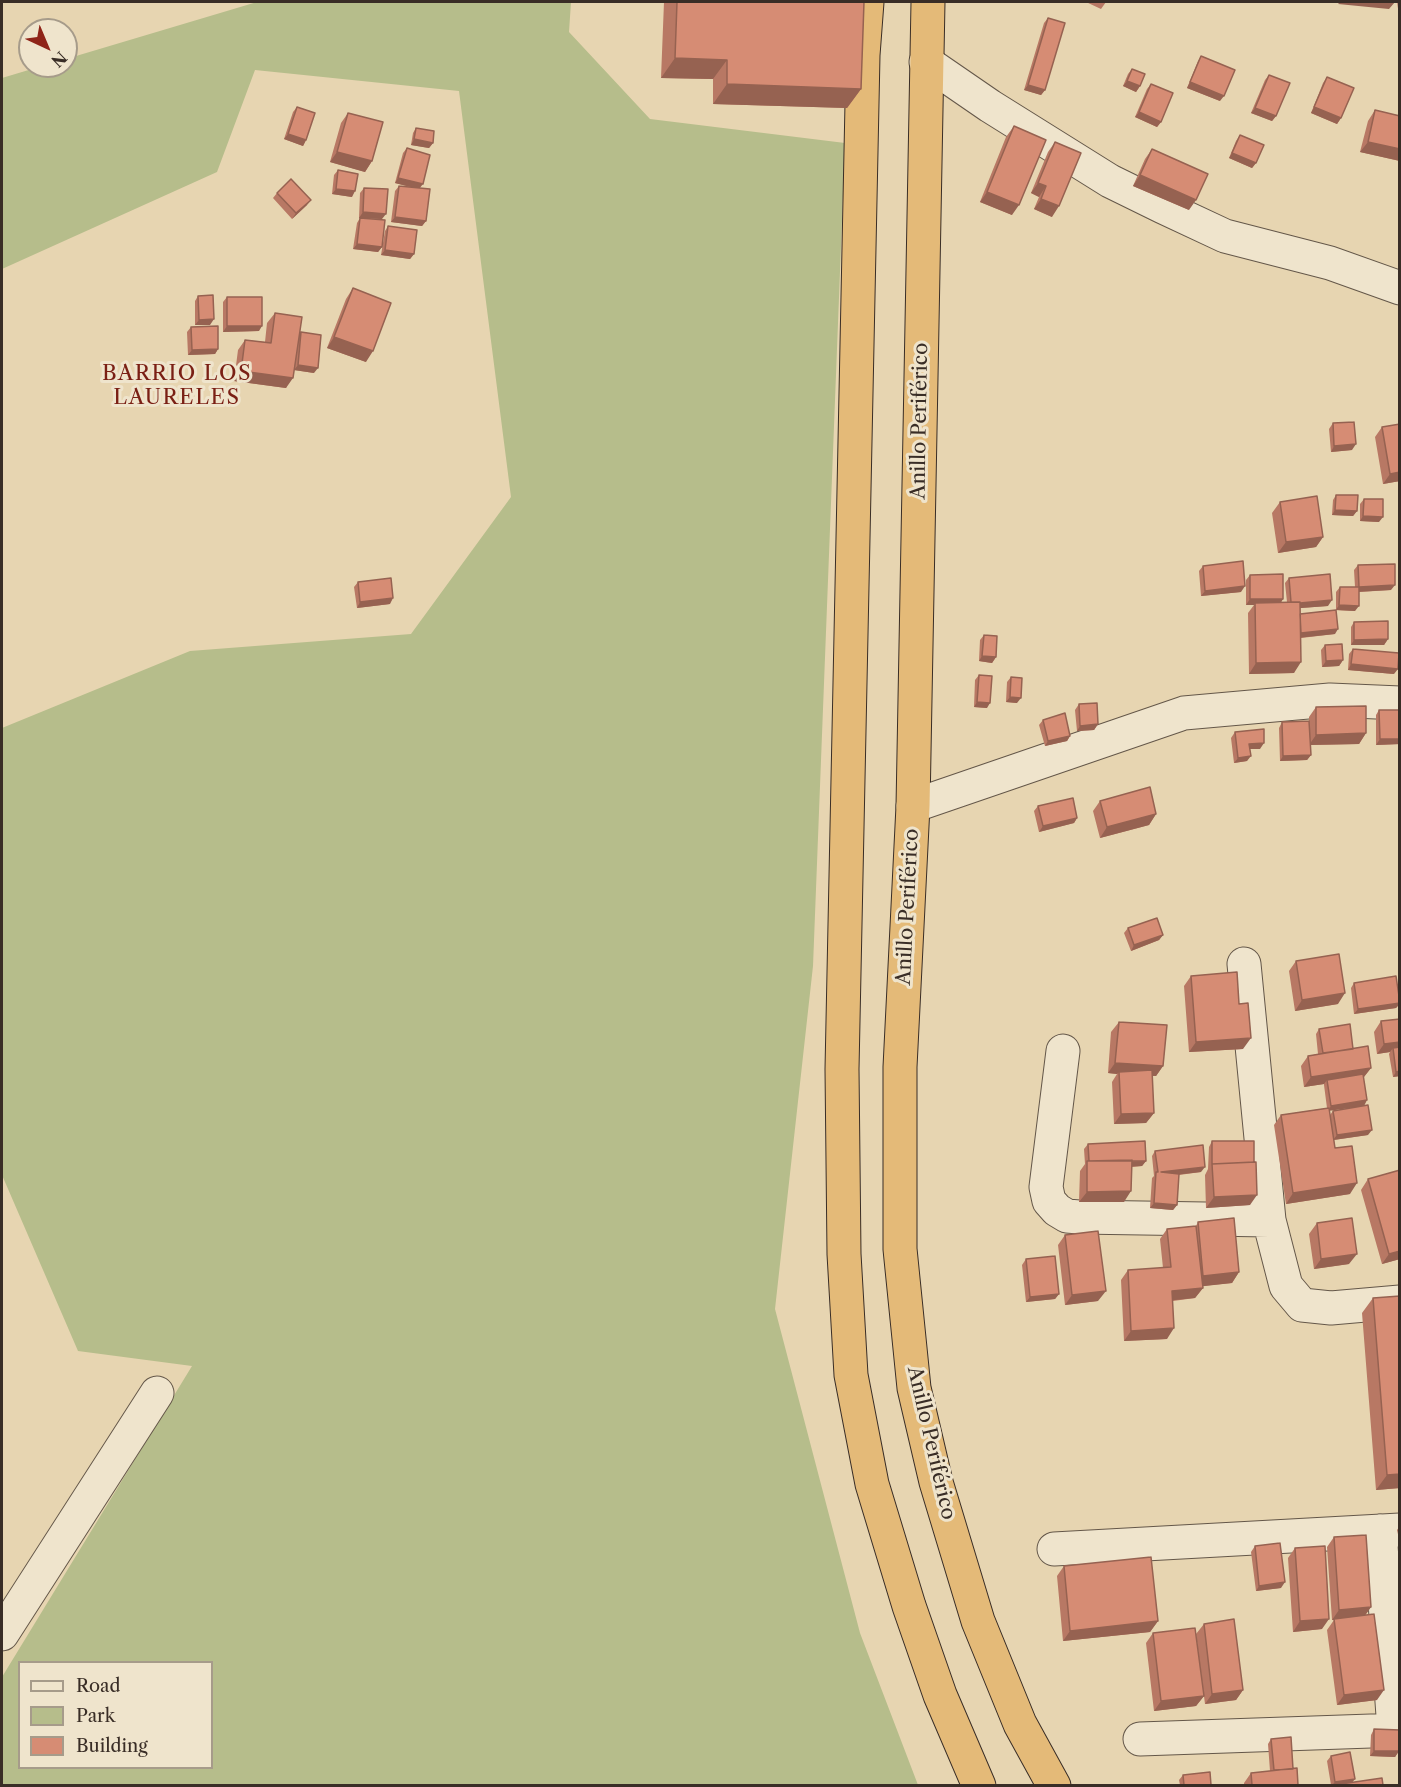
<!DOCTYPE html>
<html>
<head>
<meta charset="utf-8">
<style>
	body { margin:0 }
	#map { position:relative; width:1401px; height:1787px; overflow:hidden; background:#e7d5b1; font-family:"Libre Caslon Text",serif }
	canvas { display:block }
	.frame { position:absolute; inset:0; border:3px solid #392d26; pointer-events:none }
	.legend { position:absolute; left:18px; top:1661px; width:195px; height:108px; box-sizing:border-box; background:#efe4cc; border:2px solid #a69b8a; margin:0; padding:8px 10px; list-style:none; font-size:18px; color:#392d26 }
	.legend li { display:flex; align-items:center; gap:12px; height:30px }
	.legend b { width:30px; border:2px solid #a69b8a }
	.north { position:absolute; left:18px; top:18px; width:60px; height:60px; box-sizing:border-box; background:#efe4cc; border:2px solid #a69b8a; border-radius:50%; rotate:136deg; font-size:16px; font-weight:700; line-height:24px; text-align:center; color:#392d26 }
	.north::after { content:''; display:block; margin:auto; width:21px; height:27px; background:#8f2418; clip-path:polygon(50% 0,100% 100%,50% 72%,0 100%) }
</style>
</head>
<body>
<div id="map">
<canvas width="1401" height="1787"></canvas>
<div class="frame"></div>
<ul class="legend">
<li><b style="height:8px;background:#efe4cc"></b>Road</li>
<li><b style="height:16px;background:#b6bd8b"></b>Park</li>
<li><b style="height:16px;background:#d68c74"></b>Building</li>
</ul>
<div class="north">N</div>
</div>
<script>
const c = document.querySelector('canvas').getContext('2d');
c.lineJoin = 'round';
function fill(path, color) { c.fillStyle = color; c.fill(path, 'evenodd'); }
const toPath = rows => new Path2D(rows.map(r => 'M' + r).join(''));
function stroke(path, color, width, dash) { c.strokeStyle = color; c.lineWidth = width; c.lineCap = dash ? 'butt' : 'round'; c.setLineDash(dash || []); c.stroke(path); }
function drawText(font, color, halo, rows, align = 'center') {
  c.font = font + ' "Libre Caslon Text",serif'; c.lineWidth = 6; c.setLineDash([]); c.textBaseline = 'middle'; c.strokeStyle = halo; c.fillStyle = color; for (const [text, x, y, turn = 0] of rows) {
    c.save(); c.translate(x, y); c.rotate((+turn || 0) * Math.PI / 180); c.textAlign = isNaN(turn) ? turn : align; if (halo) c.strokeText(text, 0, 0); c.fillText(text, 0, 0); c.restore();
  }
}
const green = toPath([
	[257,2,571,2,569,32,650,119,845,143,813,966,775,1309,860,1633,918,1785,2,1785,2,1677,192,1366,78,1351,2,1175,2,728,190,651,411,634,511,497,459,91,255,70,217,172,2,269,2,78,42,66,66,66,66,59],
	[20,1662,212,1662,212,1768,20,1768]
]);
const minor = toPath([
	[926,62,990,106,1110,181,1163,207,1225,236,1330,263,1400,288],
	[913,806,1184,713,1330,700,1400,703],
	[1244,964,1269,1220,1286,1286,1302,1305,1331,1308,1400,1302],
	[1063,1051,1046,1187,1049,1201,1057,1210,1067,1216,1079,1217,1269,1220],
	[1380,1531,1394,1730],
	[1054,1549,1400,1530],
	[2,1634,157,1393],
	[1140,1739,1400,1730]
]);
const highway = toPath([
	[867,2,863,55,842,1069,844,1254,851,1375,872,1484,909,1606,940,1695,979,1786],
	[928,2,913,806,900,1067,900,1249,914,1388,936,1482,978,1621,1020,1724,1054,1786]
]);
const wall = toPath([
	[664,2,864,2,861,89,847,108,713,104,713,79,661,78],
	[1086,2,1106,2,1101,9],
	[1397,2,1400,2,1400,22],
	[1048,18,1045,90,1041,95,1024,90,1044,23],
	[1201,56,1220,101,1187,88,1198,61],
	[1132,69,1140,86,1136,92,1123,86,1128,74],
	[1269,75,1276,116,1272,121,1251,113,1265,80],
	[1327,77,1341,118,1337,124,1311,113,1323,83],
	[1151,84,1161,122,1157,127,1135,117,1147,89],
	[297,107,306,140,303,146,284,139,293,112],
	[1375,110,1400,116,1400,161,1360,152,1368,121],
	[348,113,372,161,365,172,330,162,341,123],
	[1014,126,1012,215,980,202,1006,137],
	[416,128,433,143,429,148,411,145,413,133],
	[1240,135,1256,163,1252,168,1229,158,1236,141],
	[1055,142,1052,217,1034,209,1039,197,1031,193,1048,152],
	[407,148,420,188,426,221,422,226,391,222,395,191,399,186,410,187,395,183,403,153],
	[1152,149,1189,210,1133,186,1145,159],
	[338,170,352,197,332,194,334,175],
	[364,188,382,219,359,218,360,193],
	[277,193,307,205,292,219,273,198],
	[360,218,382,247,378,252,353,249,357,223],
	[388,226,414,254,410,259,381,255,385,231],
	[353,288,366,362,327,348,346,299],
	[198,296,210,325,195,325,195,301],
	[227,297,259,331,223,332,223,302],
	[275,313,300,335,301,332,314,373,294,370,286,388,234,381,238,350,245,340,265,342,267,323],
	[191,327,218,349,215,354,188,355,187,332],
	[1333,423,1352,450,1331,452,1329,429],
	[1382,427,1400,481,1383,484,1375,437],
	[1336,495,1357,511,1353,516,1332,515,1333,500],
	[1364,499,1379,522,1360,521,1360,504],
	[1280,502,1323,537,1316,547,1278,553,1272,513],
	[1358,565,1391,590,1359,592,1355,611,1336,610,1335,634,1301,638,1294,673,1249,674,1248,613,1254,605,1246,605,1246,580,1250,575,1283,599,1281,602,1287,602,1285,583,1289,578,1328,606,1300,608,1300,614,1336,610,1336,592,1340,587,1355,587,1354,570],
	[1203,566,1241,592,1201,596,1199,571],
	[358,582,390,604,357,608,354,587],
	[1400,621,1400,640,1398,640,1398,623],
	[1354,622,1388,639,1384,645,1351,645,1351,627],
	[984,635,996,657,992,663,979,661,980,640],
	[1325,645,1343,660,1339,666,1322,667,1321,650],
	[1353,649,1394,674,1348,670,1349,654],
	[979,675,987,708,974,707,975,680],
	[1011,677,1017,703,1006,702,1007,682],
	[1079,704,1098,724,1094,730,1077,731,1075,710],
	[1316,707,1366,733,1359,744,1310,745,1311,755,1307,760,1280,761,1279,728,1282,722,1309,721,1309,717],
	[1379,710,1400,744,1376,745,1376,715],
	[1043,720,1070,736,1067,741,1045,746,1039,725],
	[1235,732,1260,749,1250,749,1247,761,1234,763,1231,738],
	[1100,801,1156,814,1149,825,1100,838,1093,811],
	[1038,806,1077,818,1074,823,1039,832,1034,811],
	[1128,928,1163,935,1159,940,1131,951,1124,933],
	[1296,961,1338,1004,1295,1011,1289,971],
	[1191,976,1243,1049,1189,1052,1184,986],
	[1354,983,1400,1003,1400,1004,1396,1008,1354,1014,1351,988],
	[1400,1019,1400,1076,1393,1077,1389,1054,1390,1052,1377,1054,1374,1032,1381,1021],
	[1119,1022,1163,1066,1156,1076,1152,1076,1154,1113,1146,1123,1114,1124,1112,1082,1117,1074,1108,1073,1111,1032],
	[1319,1029,1353,1049,1371,1068,1364,1077,1364,1106,1329,1110,1330,1115,1333,1111,1368,1135,1334,1140,1335,1148,1350,1194,1286,1204,1274,1125,1281,1115,1327,1108,1324,1085,1324,1084,1304,1087,1301,1066,1308,1056,1318,1054,1316,1034],
	[1212,1141,1254,1162,1250,1205,1206,1208,1205,1175,1208,1169,1209,1147],
	[1088,1144,1146,1161,1142,1166,1132,1167,1124,1202,1079,1202,1080,1171,1085,1164,1084,1149],
	[1155,1151,1201,1172,1179,1175,1177,1205,1173,1210,1150,1208,1152,1178,1154,1176,1152,1156],
	[1368,1179,1400,1259,1382,1264,1361,1190],
	[1198,1222,1239,1272,1232,1283,1202,1286,1203,1288,1195,1298,1173,1301,1167,1339,1124,1341,1121,1280,1128,1270,1163,1268,1160,1239,1167,1229,1196,1226],
	[1317,1223,1349,1264,1314,1269,1309,1234],
	[1065,1235,1098,1301,1065,1305,1058,1245],
	[1026,1259,1059,1294,1055,1299,1026,1302,1022,1265],
	[1400,1296,1400,1488,1376,1490,1362,1313,1373,1298],
	[1400,1526,1400,1543,1397,1530],
	[1334,1537,1371,1607,1365,1615,1377,1700,1337,1705,1327,1630,1334,1620,1332,1620,1327,1547],
	[1255,1546,1281,1588,1256,1591,1251,1552],
	[1295,1548,1322,1629,1293,1632,1288,1558],
	[1064,1566,1158,1621,1150,1632,1063,1641,1057,1576],
	[1204,1624,1243,1690,1236,1700,1205,1704,1196,1634],
	[1153,1633,1204,1696,1196,1706,1154,1711,1146,1643],
	[1374,1729,1399,1751,1395,1757,1370,1756,1371,1735],
	[1271,1739,1293,1769,1298,1785,1244,1785,1244,1783,1251,1773,1270,1771,1268,1744],
	[1331,1756,1352,1782,1383,1785,1331,1785,1327,1761],
	[1183,1775,1211,1785,1180,1785,1179,1780]
]);
const shadedWall = toPath([
	[1340,2,1395,2,1389,9,1338,4],
	[675,58,727,60,713,79,661,78],
	[1127,81,1140,86,1136,92,1123,86],
	[1190,82,1224,96,1220,101,1187,88],
	[727,84,861,89,847,108,713,104],
	[1028,85,1045,90,1041,95,1024,90],
	[1314,107,1341,118,1337,124,1311,113],
	[1255,108,1276,116,1272,121,1251,113],
	[1139,112,1161,122,1157,127,1135,117],
	[288,134,306,140,303,146,284,139],
	[414,139,433,143,429,148,411,145],
	[1368,142,1400,149,1400,161,1360,152],
	[337,152,372,161,365,172,330,162],
	[1232,153,1256,163,1252,168,1229,158],
	[1140,175,1196,200,1189,210,1133,186],
	[398,178,423,184,419,189,395,183],
	[1038,183,1046,186,1039,197,1031,193],
	[336,189,355,191,352,197,332,194],
	[987,192,1019,205,1012,215,980,202],
	[1041,199,1059,206,1052,217,1034,209],
	[311,200,307,205,292,219,296,213],
	[363,212,386,214,382,219,359,218],
	[395,217,426,221,422,226,391,222],
	[357,244,382,247,378,252,353,249],
	[385,250,414,254,410,259,381,255],
	[214,319,210,325,195,325,199,320],
	[227,326,262,326,259,331,223,332],
	[334,337,373,351,366,362,327,348],
	[218,349,215,354,188,355,192,350],
	[298,365,318,368,314,373,294,370],
	[241,371,293,378,286,388,234,381],
	[1356,444,1352,450,1331,452,1334,446],
	[1400,472,1400,481,1383,484,1390,474],
	[1335,510,1357,511,1353,516,1332,515],
	[1363,516,1383,517,1379,522,1360,521],
	[1323,537,1316,547,1278,553,1286,542],
	[1395,585,1391,590,1355,592,1359,587],
	[1245,586,1241,592,1201,596,1205,591],
	[393,598,390,604,357,608,360,602],
	[1250,599,1283,599,1280,604,1255,603,1254,605,1246,605],
	[1332,600,1328,606,1288,609,1292,604],
	[1339,605,1359,606,1355,611,1336,610],
	[1338,629,1335,634,1297,638,1301,633],
	[1388,639,1384,645,1351,645,1354,640],
	[982,656,996,657,992,663,979,661],
	[1343,660,1339,666,1322,667,1326,661],
	[1301,662,1294,673,1249,674,1256,663],
	[1351,664,1398,669,1394,674,1348,670],
	[1010,697,1021,698,1017,703,1006,702],
	[977,702,990,703,987,708,974,707],
	[1098,724,1094,730,1077,731,1080,726],
	[1366,733,1359,744,1309,745,1316,735],
	[1070,736,1067,741,1045,746,1048,741],
	[1380,739,1400,739,1400,744,1376,745],
	[1264,743,1260,749,1245,749,1249,744],
	[1311,755,1307,760,1280,761,1283,756],
	[1251,756,1247,761,1234,763,1238,758],
	[1156,814,1149,825,1100,838,1107,827],
	[1077,818,1074,823,1039,832,1043,826],
	[1163,935,1159,940,1131,951,1134,945],
	[1345,993,1338,1004,1295,1011,1302,1000],
	[1400,1003,1396,1008,1354,1014,1358,1009],
	[1251,1038,1243,1049,1189,1052,1196,1042],
	[1400,1042,1400,1051,1393,1048,1390,1052,1377,1054,1384,1044],
	[1115,1063,1163,1066,1156,1076,1119,1074,1119,1072,1117,1074,1108,1073],
	[1371,1068,1363,1078,1327,1080,1324,1084,1304,1087,1311,1077],
	[1400,1071,1400,1076,1393,1077,1396,1072],
	[1367,1100,1364,1106,1328,1111,1331,1106],
	[1154,1113,1146,1123,1114,1124,1121,1114],
	[1372,1130,1368,1135,1333,1140,1337,1135],
	[1146,1161,1142,1166,1087,1169,1089,1164],
	[1205,1167,1201,1172,1157,1177,1161,1172],
	[1357,1183,1350,1194,1286,1204,1293,1193],
	[1131,1191,1124,1202,1079,1202,1087,1192],
	[1257,1195,1250,1205,1206,1208,1214,1197],
	[1154,1203,1177,1205,1173,1210,1150,1208],
	[1400,1251,1400,1259,1382,1264,1389,1254],
	[1357,1254,1349,1264,1314,1269,1321,1259],
	[1239,1272,1232,1283,1196,1287,1203,1276],
	[1203,1288,1195,1298,1165,1301,1172,1291],
	[1106,1291,1098,1301,1065,1305,1072,1295],
	[1059,1294,1055,1299,1026,1302,1030,1297],
	[1174,1328,1167,1339,1124,1341,1131,1331],
	[1400,1474,1400,1488,1376,1490,1387,1475],
	[1285,1582,1281,1588,1256,1591,1259,1586],
	[1371,1607,1364,1617,1332,1620,1339,1610],
	[1329,1619,1322,1629,1293,1632,1300,1621],
	[1158,1621,1150,1632,1063,1641,1070,1631],
	[1243,1690,1236,1700,1205,1704,1212,1694],
	[1384,1690,1377,1700,1337,1705,1344,1695],
	[1204,1696,1196,1706,1154,1711,1161,1701],
	[1374,1751,1399,1751,1395,1757,1370,1756],
	[1355,1779,1351,1784,1341,1784,1339,1785,1332,1785,1335,1782]
]);
const building = toPath([
	[677,2,864,2,861,89,727,84,727,60,675,58,677,2],
	[1048,18,1065,23,1045,90,1028,85,1048,18],
	[1201,56,1235,70,1224,96,1190,82,1201,56],
	[1132,69,1145,74,1140,86,1127,81,1132,69],
	[1269,75,1290,83,1276,116,1255,108,1269,75],
	[1327,77,1354,88,1341,118,1314,107,1327,77],
	[1151,84,1173,93,1161,122,1139,112,1151,84],
	[297,107,315,113,306,140,288,134,297,107],
	[1375,110,1400,116,1400,149,1368,142,1375,110],
	[348,113,383,122,372,161,337,152,348,113],
	[1014,126,1046,140,1019,205,987,192,1014,126],
	[416,128,434,131,433,143,414,139,416,128],
	[1240,135,1264,145,1256,163,1232,153,1240,135],
	[1055,142,1081,153,1059,206,1041,199,1046,186,1038,183,1055,142],
	[407,148,430,155,423,184,398,178,407,148],
	[1152,149,1208,174,1196,200,1140,175,1152,149],
	[338,170,358,174,355,191,336,189,338,170],
	[291,179,311,200,296,213,277,193,291,179],
	[399,186,430,189,426,221,395,217,399,186],
	[364,188,388,189,386,214,363,212,364,188],
	[360,218,385,220,382,247,357,244,360,218],
	[388,226,417,230,414,254,385,250,388,226],
	[353,288,391,303,373,351,334,337,353,288],
	[213,295,214,319,199,320,198,296,213,295],
	[227,297,262,297,262,326,227,326,227,297],
	[275,313,302,317,293,378,241,371,245,340,271,343,275,313],
	[218,326,218,349,192,350,191,327,218,326],
	[301,332,321,335,318,368,298,365,301,332],
	[1354,422,1356,444,1334,446,1333,423,1354,422],
	[1400,424,1400,472,1390,474,1382,427,1400,424],
	[1336,495,1358,495,1357,511,1335,510,1336,495],
	[1317,496,1323,537,1286,542,1280,502,1317,496],
	[1364,499,1383,499,1383,517,1363,516,1364,499],
	[1243,561,1245,586,1205,591,1203,566,1243,561],
	[1395,564,1395,585,1359,587,1358,565,1395,564],
	[1283,574,1283,599,1250,599,1250,575,1283,574],
	[1330,574,1332,600,1300,603,1300,602,1291,602,1289,578,1330,574],
	[391,578,393,598,360,602,358,582,391,578],
	[1340,587,1359,587,1359,606,1339,605,1340,587],
	[1300,602,1301,662,1256,663,1255,603,1300,602],
	[1336,610,1338,629,1301,633,1300,614,1336,610],
	[1388,621,1388,639,1354,640,1354,622,1388,621],
	[984,635,997,636,996,657,982,656,984,635],
	[1342,644,1343,660,1326,661,1325,645,1342,644],
	[1353,649,1399,653,1398,669,1351,664,1353,649],
	[979,675,992,676,990,703,977,702,979,675],
	[1011,677,1022,678,1021,698,1010,697,1011,677],
	[1097,703,1098,724,1080,726,1079,704,1097,703],
	[1366,706,1366,733,1316,735,1316,707,1366,706],
	[1379,710,1400,710,1400,739,1380,739,1379,710],
	[1065,713,1070,736,1048,741,1043,720,1065,713],
	[1309,721,1311,755,1283,756,1282,722,1309,721],
	[1264,729,1264,743,1249,744,1251,756,1238,758,1235,732,1264,729],
	[1150,787,1156,814,1107,827,1100,801,1150,787],
	[1073,798,1077,818,1043,826,1038,806,1073,798],
	[1157,918,1163,935,1134,945,1128,928,1157,918],
	[1339,954,1345,993,1302,1000,1296,961,1339,954],
	[1237,972,1239,1004,1248,1003,1251,1038,1196,1042,1191,976,1237,972],
	[1396,976,1400,1003,1358,1009,1354,983,1396,976],
	[1400,1019,1400,1042,1384,1044,1381,1021,1400,1019],
	[1119,1022,1167,1025,1163,1066,1115,1063,1119,1022],
	[1350,1024,1353,1049,1323,1053,1319,1029,1350,1024],
	[1368,1046,1371,1068,1311,1077,1308,1056,1368,1046],
	[1400,1047,1400,1071,1396,1072,1393,1048,1400,1047],
	[1152,1070,1154,1113,1121,1114,1119,1072,1152,1070],
	[1363,1074,1367,1100,1331,1106,1327,1080,1363,1074],
	[1368,1105,1372,1130,1337,1135,1333,1111,1368,1105],
	[1329,1108,1335,1148,1352,1146,1357,1183,1293,1193,1281,1115,1329,1108],
	[1145,1141,1146,1161,1089,1161,1088,1144,1145,1141],
	[1212,1141,1254,1141,1254,1162,1212,1164,1212,1141],
	[1203,1145,1205,1167,1161,1172,1179,1174,1177,1205,1154,1203,1156,1172,1158,1172,1155,1151,1203,1145],
	[1132,1160,1131,1191,1087,1192,1087,1161,1132,1160],
	[1256,1162,1257,1195,1214,1197,1212,1164,1256,1162],
	[1400,1170,1400,1251,1389,1254,1368,1179,1400,1170],
	[1234,1218,1239,1272,1203,1276,1198,1222,1234,1218],
	[1352,1218,1357,1254,1321,1259,1317,1223,1352,1218],
	[1196,1226,1203,1288,1172,1291,1174,1328,1131,1331,1128,1270,1171,1267,1167,1229,1196,1226],
	[1098,1231,1106,1291,1072,1295,1065,1235,1098,1231],
	[1055,1256,1059,1294,1030,1297,1026,1259,1055,1256],
	[1400,1296,1400,1474,1387,1475,1373,1298,1400,1296],
	[1366,1535,1371,1607,1339,1610,1334,1537,1366,1535],
	[1280,1543,1285,1582,1259,1586,1255,1546,1280,1543],
	[1325,1546,1329,1619,1300,1621,1295,1548,1325,1546],
	[1151,1557,1158,1621,1070,1631,1064,1566,1151,1557],
	[1374,1614,1384,1690,1344,1695,1334,1619,1374,1614],
	[1234,1619,1243,1690,1212,1694,1204,1624,1234,1619],
	[1195,1628,1204,1696,1161,1701,1153,1633,1195,1628],
	[1374,1729,1400,1730,1399,1751,1374,1751,1374,1729],
	[1291,1737,1293,1769,1274,1770,1271,1739,1291,1737],
	[1350,1752,1355,1779,1335,1782,1331,1756,1350,1752],
	[1297,1768,1298,1785,1252,1785,1251,1773,1297,1768],
	[1210,1772,1211,1785,1184,1785,1183,1775,1210,1772],
	[1382,1778,1383,1785,1341,1785,1341,1784,1382,1778]
]);
const streetNames = [
	["Anillo Periférico",920,421,-89],
	["Anillo Periférico",908,907,-87],
	["Anillo Periférico",931,1443,77]
];
const neighbourhoodNames = [
	["BARRIO LOS",177,374],
	["LAURELES",177,398]
];
fill(green, '#b6bd8b');
stroke(minor, '#645749', 35);
stroke(highway, '#392d26', 35);
stroke(minor, '#efe4cc', 33);
stroke(highway, '#e4ba78', 33);
fill(wall, '#b87864');
fill(shadedWall, '#966251');
fill(building, '#d68c74');
stroke(building, '#966251', 1.5);
drawText('20px', '#392d26', '#efe4cc', streetNames);
c.letterSpacing = '1.5px';
drawText('21px', '#7a1f14', '#efe4cc', neighbourhoodNames);
c.letterSpacing = '0px';
</script>
</body>
</html>
